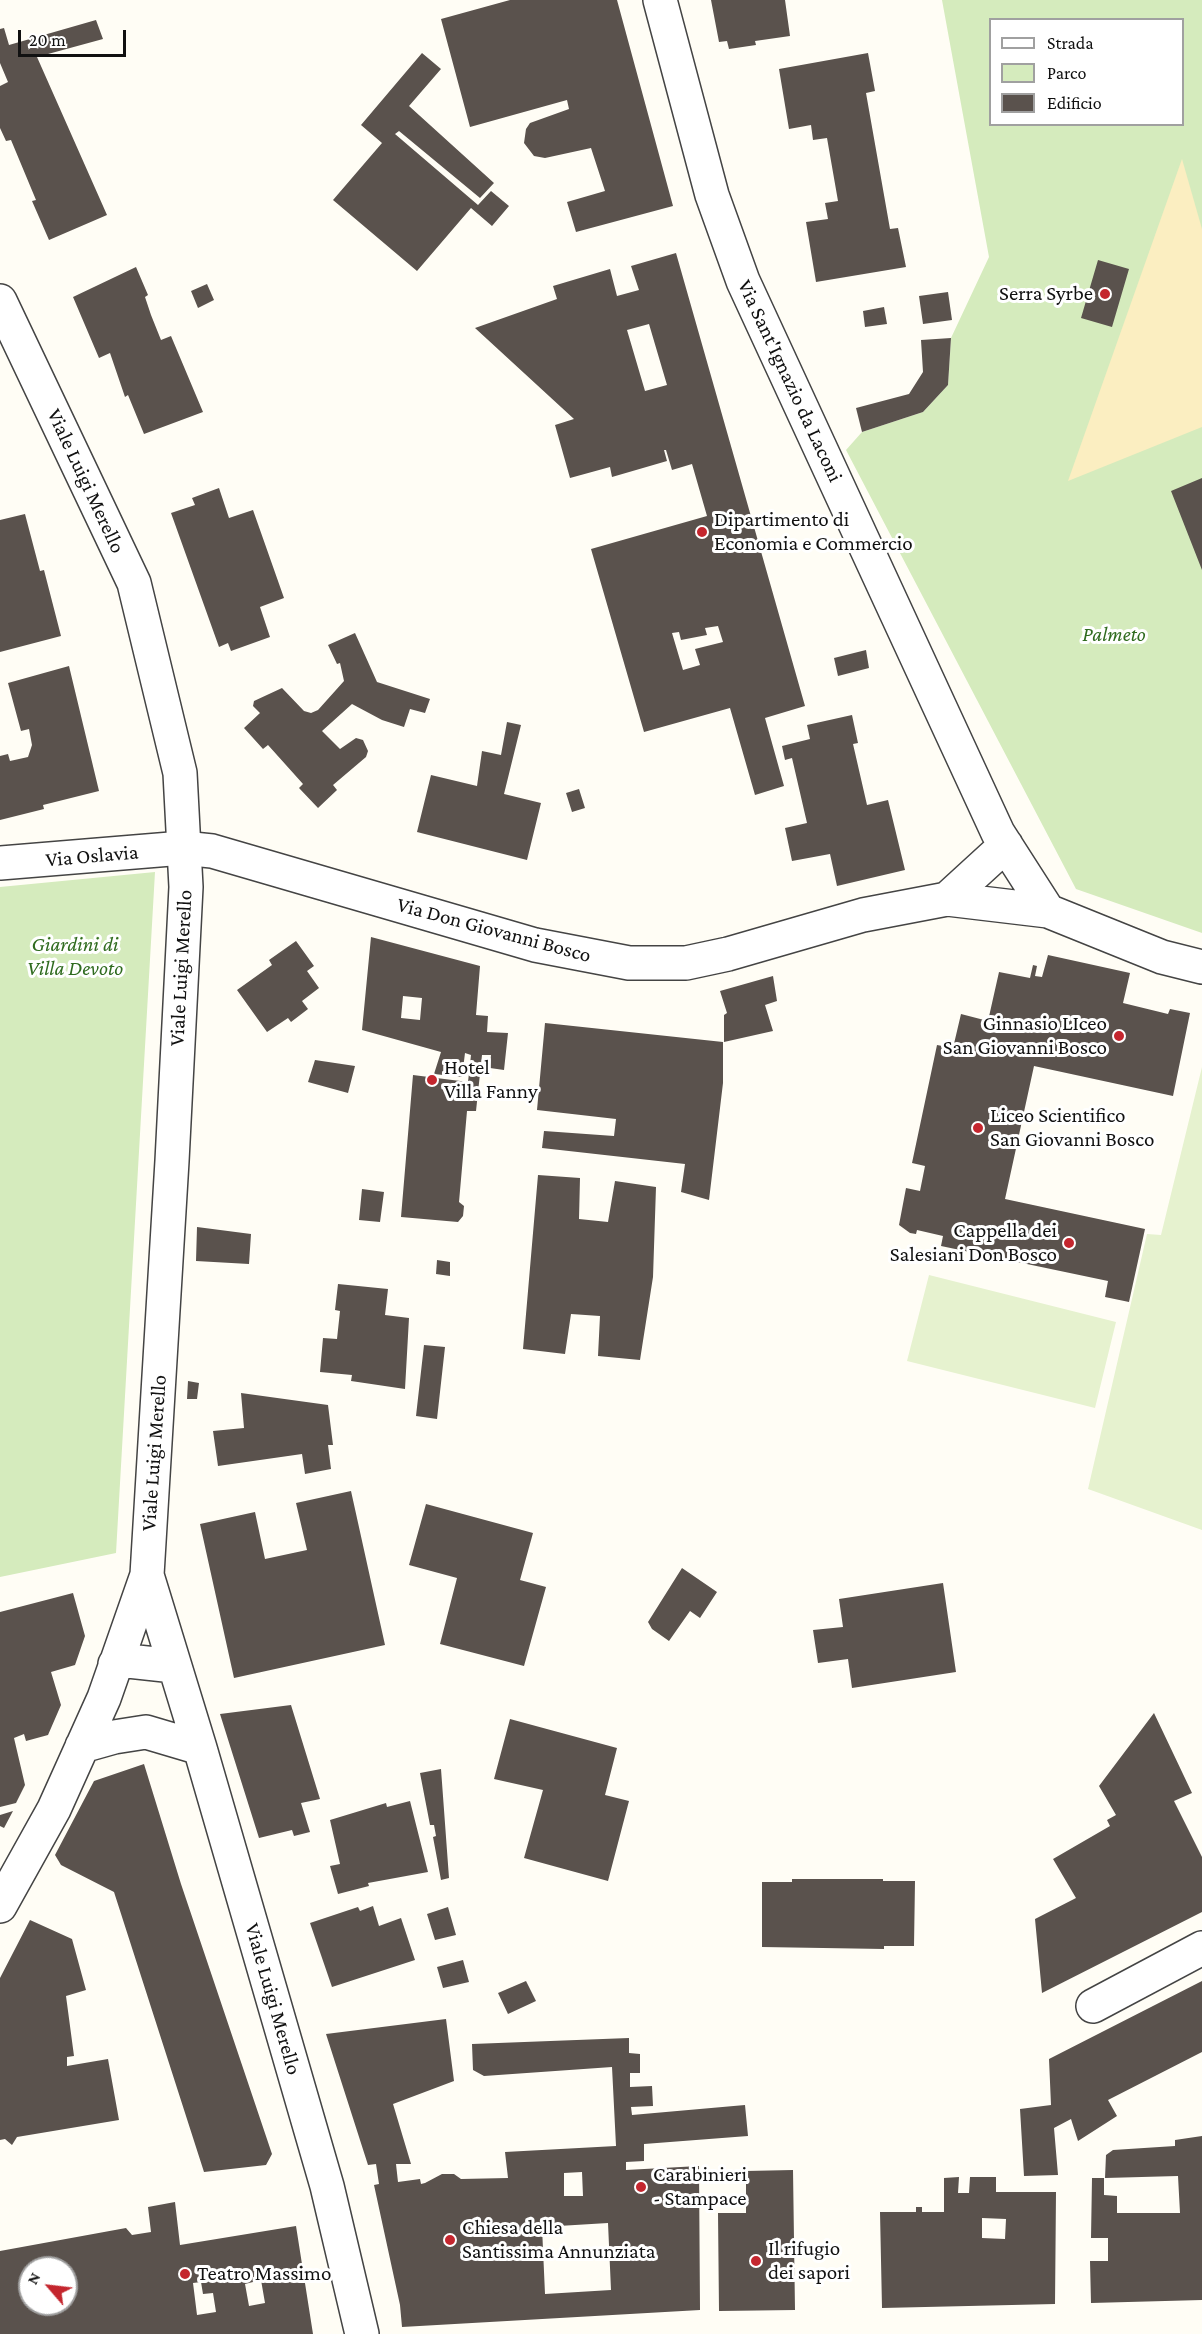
<!DOCTYPE html>
<html>
<head>
<meta charset="utf-8">
<style>
	body { margin:0 }
	#map { position:relative; width:1202px; height:2334px; overflow:hidden; background:#fffdf5; font-family:"Crimson Pro",serif }
	canvas { display:block }
	.legend { position:absolute; left:989px; top:18px; width:195px; height:108px; box-sizing:border-box; background:#fff; border:2px solid #a0a0a0; margin:0; padding:8px 10px; list-style:none; font-size:18px; color:#111 }
	.legend li { display:flex; align-items:center; gap:12px; height:30px }
	.legend b { width:30px; border:2px solid #a0a0a0 }
	.north { position:absolute; left:18px; top:2256px; width:60px; height:60px; box-sizing:border-box; background:#fff; border:2px solid #a0a0a0; border-radius:50%; rotate:298deg; font-size:16px; font-weight:700; line-height:24px; text-align:center; color:#111 }
	.north::after { content:''; display:block; margin:auto; width:21px; height:27px; background:#c4262e; clip-path:polygon(50% 0,100% 100%,50% 72%,0 100%) }
	.scale { position:absolute; left:18px; top:30px; width:108px; height:27px; box-sizing:border-box; border:3px solid #111; border-top:0; padding-left:8px; font-size:18px; line-height:21px; white-space:nowrap; color:#111; -webkit-text-stroke:4px #fff; paint-order:stroke }
</style>
</head>
<body>
<div id="map">
<canvas width="1202" height="2334"></canvas>
<ul class="legend">
<li><b style="height:8px;background:#fff"></b>Strada</li>
<li><b style="height:16px;background:#d5ebbd"></b>Parco</li>
<li><b style="height:16px;background:#5a524d"></b>Edificio</li>
</ul>
<div class="north">N</div>
<div class="scale">20 m</div>
</div>
<script>
const c = document.querySelector('canvas').getContext('2d');
c.lineJoin = 'round';
function fill(path, color) { c.fillStyle = color; c.fill(path, 'evenodd'); }
const toPath = rows => new Path2D(rows.map(r => 'M' + r).join(''));
function stroke(path, color, width, dash) { c.strokeStyle = color; c.lineWidth = width; c.lineCap = dash ? 'butt' : 'round'; c.setLineDash(dash || []); c.stroke(path); }
function drawText(font, color, halo, rows, align = 'center') {
  c.font = font + ' "Crimson Pro",serif'; c.lineWidth = 6; c.setLineDash([]); c.textBaseline = 'middle'; c.strokeStyle = halo; c.fillStyle = color; for (const [text, x, y, turn = 0] of rows) {
    c.save(); c.translate(x, y); c.rotate((+turn || 0) * Math.PI / 180); c.textAlign = isNaN(turn) ? turn : align; if (halo) c.strokeText(text, 0, 0); c.fillText(text, 0, 0); c.restore();
  }
}
const green = toPath([
	[942,0,1202,0,1202,933,1076,889,846,450,862,432,923,412,948,385,951,338,989,257],
	[990,20,1182,20,1182,124,990,124],
	[155,872,116,1553,0,1577,0,887]
]);
const sand = toPath([
	[1182,159,1202,229,1202,427,1068,481]
]);
const pitch = toPath([
	[1202,1067,1202,1530,1088,1489,1147,1234,1161,1235],
	[929,1275,1116,1322,1095,1408,907,1361]
]);
const building = toPath([
	[510,0,617,0,673,206,576,232,567,202,605,191,591,148,545,158,534,156,524,143,526,129,530,123,569,109,567,100,470,127,441,19],
	[711,0,785,0,790,36,755,41,756,45,729,49,727,41,719,42],
	[96,20,103,39,37,57,107,215,49,240,32,201,36,200,11,140,6,141,0,128,0,86,8,82,0,63,0,29,4,28,9,45],
	[422,53,441,69,409,106,494,183,480,198,399,131,395,134,478,205,491,191,509,206,492,226,471,208,417,271,333,200,382,143,361,125],
	[868,53,875,91,866,93,890,229,898,228,906,267,816,282,806,222,828,219,825,203,838,201,827,138,813,140,811,125,789,129,779,69],
	[676,253,805,706,765,718,784,786,755,795,730,708,644,732,591,549,707,516,692,464,672,470,666,450,664,450,667,461,612,477,610,467,570,478,555,425,574,419,475,328,557,299,553,286,610,269,617,296,639,290,631,266],
	[649,324,667,385,645,391,627,330],
	[718,626,723,642,695,649,700,665,683,670,672,633,679,632,681,640,707,635,705,628],
	[1098,260,1129,269,1112,327,1081,318],
	[136,267,148,295,145,297,151,315,161,340,171,336,203,412,144,434,128,395,125,397,110,353,99,358,73,297],
	[207,284,214,300,198,308,191,291],
	[948,292,952,320,923,324,919,296],
	[884,307,887,324,865,327,863,311],
	[951,338,948,385,923,412,862,432,856,408,909,394,923,372,921,340],
	[1202,478,1202,570,1171,491],
	[219,488,229,518,253,510,284,598,260,607,270,637,231,651,228,643,219,647,171,513,195,505,192,498],
	[25,514,40,571,44,570,61,636,0,652,0,520],
	[355,633,377,682,430,699,425,713,410,709,404,727,382,720,352,704,322,731,340,749,356,738,363,740,368,751,366,757,333,785,337,790,318,808,299,788,303,784,268,745,263,749,244,728,260,713,253,706,254,701,282,688,304,711,311,713,318,710,344,681,340,663,337,664,328,645],
	[866,650,869,668,838,676,834,658],
	[69,666,99,791,43,805,44,809,0,820,0,756,8,754,10,761,28,757,32,745,29,729,21,731,8,683],
	[852,715,858,743,853,744,867,805,888,800,905,870,837,886,830,854,792,861,785,828,807,823,792,758,785,760,782,746,810,739,807,725],
	[507,722,521,725,504,794,541,803,527,860,417,832,431,775,477,786,482,751,501,755],
	[579,789,585,808,572,812,566,793],
	[371,937,480,966,476,1015,488,1016,487,1032,508,1033,504,1070,490,1068,491,1055,482,1055,476,1111,467,1111,459,1202,464,1206,463,1216,458,1222,401,1217,413,1075,468,1082,471,1055,465,1053,462,1077,434,1074,441,1052,362,1030],
	[403,996,422,998,420,1020,401,1018],
	[296,941,314,966,307,971,319,988,302,1001,308,1009,291,1022,288,1018,267,1032,237,990,272,965,269,960],
	[1048,955,1130,973,1123,1003,1168,1014,1170,1009,1190,1013,1173,1096,1034,1066,1005,1199,1145,1229,1129,1302,1105,1297,1108,1281,941,1246,943,1236,917,1230,916,1234,910,1233,899,1225,906,1188,920,1191,925,1166,912,1163,937,1045,953,1048,961,1014,988,1021,999,972,1030,978,1033,965,1037,966,1035,976,1042,977],
	[773,976,777,1001,765,1005,773,1031,724,1042,724,1015,727,1013,720,991],
	[545,1023,723,1042,723,1083,709,1200,681,1192,685,1164,542,1148,544,1131,614,1136,616,1119,537,1110],
	[315,1060,355,1066,348,1093,308,1082],
	[538,1175,580,1178,579,1219,608,1222,615,1181,656,1187,653,1277,640,1360,598,1356,600,1316,571,1314,565,1354,523,1349],
	[362,1189,384,1192,380,1222,359,1220],
	[197,1227,251,1234,249,1264,196,1261],
	[437,1260,450,1262,450,1276,436,1274],
	[338,1284,388,1289,385,1315,409,1318,405,1389,351,1381,352,1375,320,1372,323,1338,337,1339,340,1311,335,1310],
	[424,1345,445,1347,437,1419,416,1416],
	[188,1381,199,1383,197,1399,187,1399],
	[241,1393,328,1405,333,1445,328,1445,331,1469,305,1474,302,1454,218,1466,213,1431,244,1428],
	[351,1491,385,1645,234,1678,200,1524,255,1512,265,1559,307,1550,296,1503],
	[426,1504,533,1533,520,1580,546,1587,524,1666,440,1644,457,1578,409,1565],
	[682,1568,717,1592,700,1618,690,1611,669,1641,652,1629,648,1622],
	[943,1583,956,1672,852,1688,848,1659,818,1663,813,1630,843,1627,839,1599],
	[73,1593,85,1636,75,1665,51,1672,61,1705,48,1735,26,1741,24,1734,14,1738,25,1785,16,1803,0,1807,0,1612],
	[291,1705,320,1799,301,1803,310,1832,294,1836,292,1830,259,1838,220,1714],
	[1154,1713,1192,1793,1174,1801,1202,1857,1202,1912,1042,1993,1035,1919,1076,1898,1053,1859,1110,1826,1107,1820,1116,1815,1099,1786],
	[510,1719,617,1748,605,1795,629,1801,608,1881,524,1858,543,1790,494,1779],
	[144,1764,181,1884,272,2154,266,2165,204,2172,114,1892,61,1865,55,1855,94,1781],
	[441,1769,449,1878,441,1880,433,1837,436,1836,434,1825,430,1825,420,1773],
	[410,1801,428,1872,368,1883,369,1886,338,1894,330,1866,340,1864,330,1820,386,1803,387,1807],
	[13,1811,4,1828,0,1826,0,1815],
	[792,1879,883,1879,883,1881,915,1881,914,1946,884,1946,884,1949,762,1947,762,1882,792,1882],
	[373,1906,379,1926,401,1918,415,1960,332,1987,310,1923,358,1907,360,1911],
	[448,1907,456,1935,435,1940,427,1914],
	[30,1920,72,1939,86,1990,66,1996,74,2056,67,2057,67,2066,108,2059,119,2120,17,2137,12,2145,5,2139,0,2140,0,1978],
	[463,1960,469,1982,443,1988,437,1967],
	[526,1981,536,2001,508,2014,498,1993],
	[1202,1981,1202,2052,1108,2100,1117,2116,1078,2141,1071,2119,1054,2128,1058,2175,1024,2176,1020,2109,1051,2105,1049,2059],
	[446,2019,454,2081,393,2104,411,2164,396,2164,398,2182,420,2179,421,2184,425,2183,442,2174,454,2174,461,2179,508,2178,505,2152,616,2146,612,2067,484,2076,473,2070,472,2044,629,2038,629,2053,640,2054,640,2073,630,2073,630,2087,652,2086,653,2106,631,2107,632,2115,745,2105,748,2136,644,2144,644,2161,626,2162,626,2170,699,2166,700,2310,402,2327,400,2305,374,2185,379,2184,376,2164,368,2165,326,2034],
	[582,2172,583,2196,564,2196,564,2173],
	[608,2223,611,2290,545,2294,542,2227],
	[1202,2136,1202,2300,1091,2303,1090,2261,1108,2261,1108,2238,1091,2238,1092,2178,1104,2178,1104,2195,1117,2196,1117,2213,1180,2213,1178,2176,1105,2178,1106,2155,1113,2150,1175,2146,1175,2140],
	[793,2170,795,2310,719,2311,718,2213,746,2213,746,2171],
	[959,2177,958,2193,969,2193,970,2177,996,2177,996,2192,1056,2192,1055,2304,882,2308,880,2212,916,2212,916,2207,922,2207,922,2212,944,2212,944,2178],
	[982,2218,1006,2219,1005,2239,982,2238],
	[175,2202,180,2245,296,2226,313,2334,0,2334,0,2251,126,2228,132,2235,151,2232,148,2207],
	[30,2268,66,2268,66,2304,30,2304],
	[261,2280,265,2303,249,2306,245,2284],
	[201,2282,203,2294,213,2293,216,2312,197,2315,193,2283]
]);
const minor = toPath([
	[660,0,712,195,743,281,998,833,1048,911,1162,957,1202,967],
	[0,863,183,848,212,851,535,945,629,963,686,963,728,954,863,915,947,899,1048,911],
	[947,899,1006,845],
	[1093,2006,1202,1948]
]);
const tertiary = toPath([
	[0,301,134,583,180,773,186,887,172,1161,147,1575,200,1748,327,2186,362,2334],
	[115,1664,128,1661,174,1666],
	[82,1746,114,1737,146,1732,200,1748],
	[0,1906,54,1809,104,1698,147,1575]
]);
const markers = [
	[1105,294,6,"#c4262e"],
	[702,532,6,"#c4262e"],
	[1119,1036,6,"#c4262e"],
	[432,1080,6,"#c4262e"],
	[978,1128,6,"#c4262e"],
	[1069,1243,6,"#c4262e"],
	[641,2187,6,"#c4262e"],
	[450,2240,6,"#c4262e"],
	[756,2261,6,"#c4262e"],
	[185,2274,6,"#c4262e"]
];
const poiNames = [
	["Serra Syrbe",1093,294,"right"],
	["Dipartimento di",714,520],
	["Economia e Commercio",714,544],
	["Ginnasio LIceo",1107,1024,"right"],
	["San Giovanni Bosco",1107,1048,"right"],
	["Hotel",444,1068],
	["Villa Fanny",444,1092],
	["Liceo Scientifico",990,1116],
	["San Giovanni Bosco",990,1140],
	["Cappella dei",1057,1231,"right"],
	["Salesiani Don Bosco",1057,1255,"right"],
	["Carabinieri",653,2175],
	["- Stampace",653,2199],
	["Chiesa della",462,2228],
	["Santissima Annunziata",462,2252],
	["Il rifugio",768,2249],
	["dei sapori",768,2273],
	["Teatro Massimo",197,2274]
];
const streetNames = [
	["Via Sant'Ignazio da Laconi",790,381,65],
	["Viale Luigi Merello",86,481,65],
	["Via Oslavia",92,856,-5],
	["Via Don Giovanni Bosco",494,930,15],
	["Viale Luigi Merello",181,968,-87],
	["Viale Luigi Merello",154,1453,-86],
	["Viale Luigi Merello",273,1999,74]
];
const parkNames = [
	["Palmeto",1114,635],
	["Giardini di",75,945],
	["Villa Devoto",75,969]
];
fill(green, '#d5ebbd');
fill(sand, '#fbeec1');
fill(pitch, '#e6f2cf');
fill(building, '#5a524d');
stroke(minor, '#444', 36);
stroke(tertiary, '#444', 36);
stroke(minor, '#fff', 33);
stroke(tertiary, '#fff', 33);
for (const [x, y, r, color] of markers) { const dot = new Path2D(); dot.arc(x, y, r, 0, 2 * Math.PI); c.fillStyle = color; c.fill(dot); stroke(dot, '#fff', 2); }
drawText('21px', '#111', '#fff', poiNames, 'left');
drawText('21px', '#111', '#fff', streetNames);
drawText('italic 21px', '#2f6b1f', '#fff', parkNames);
</script>
</body>
</html>
